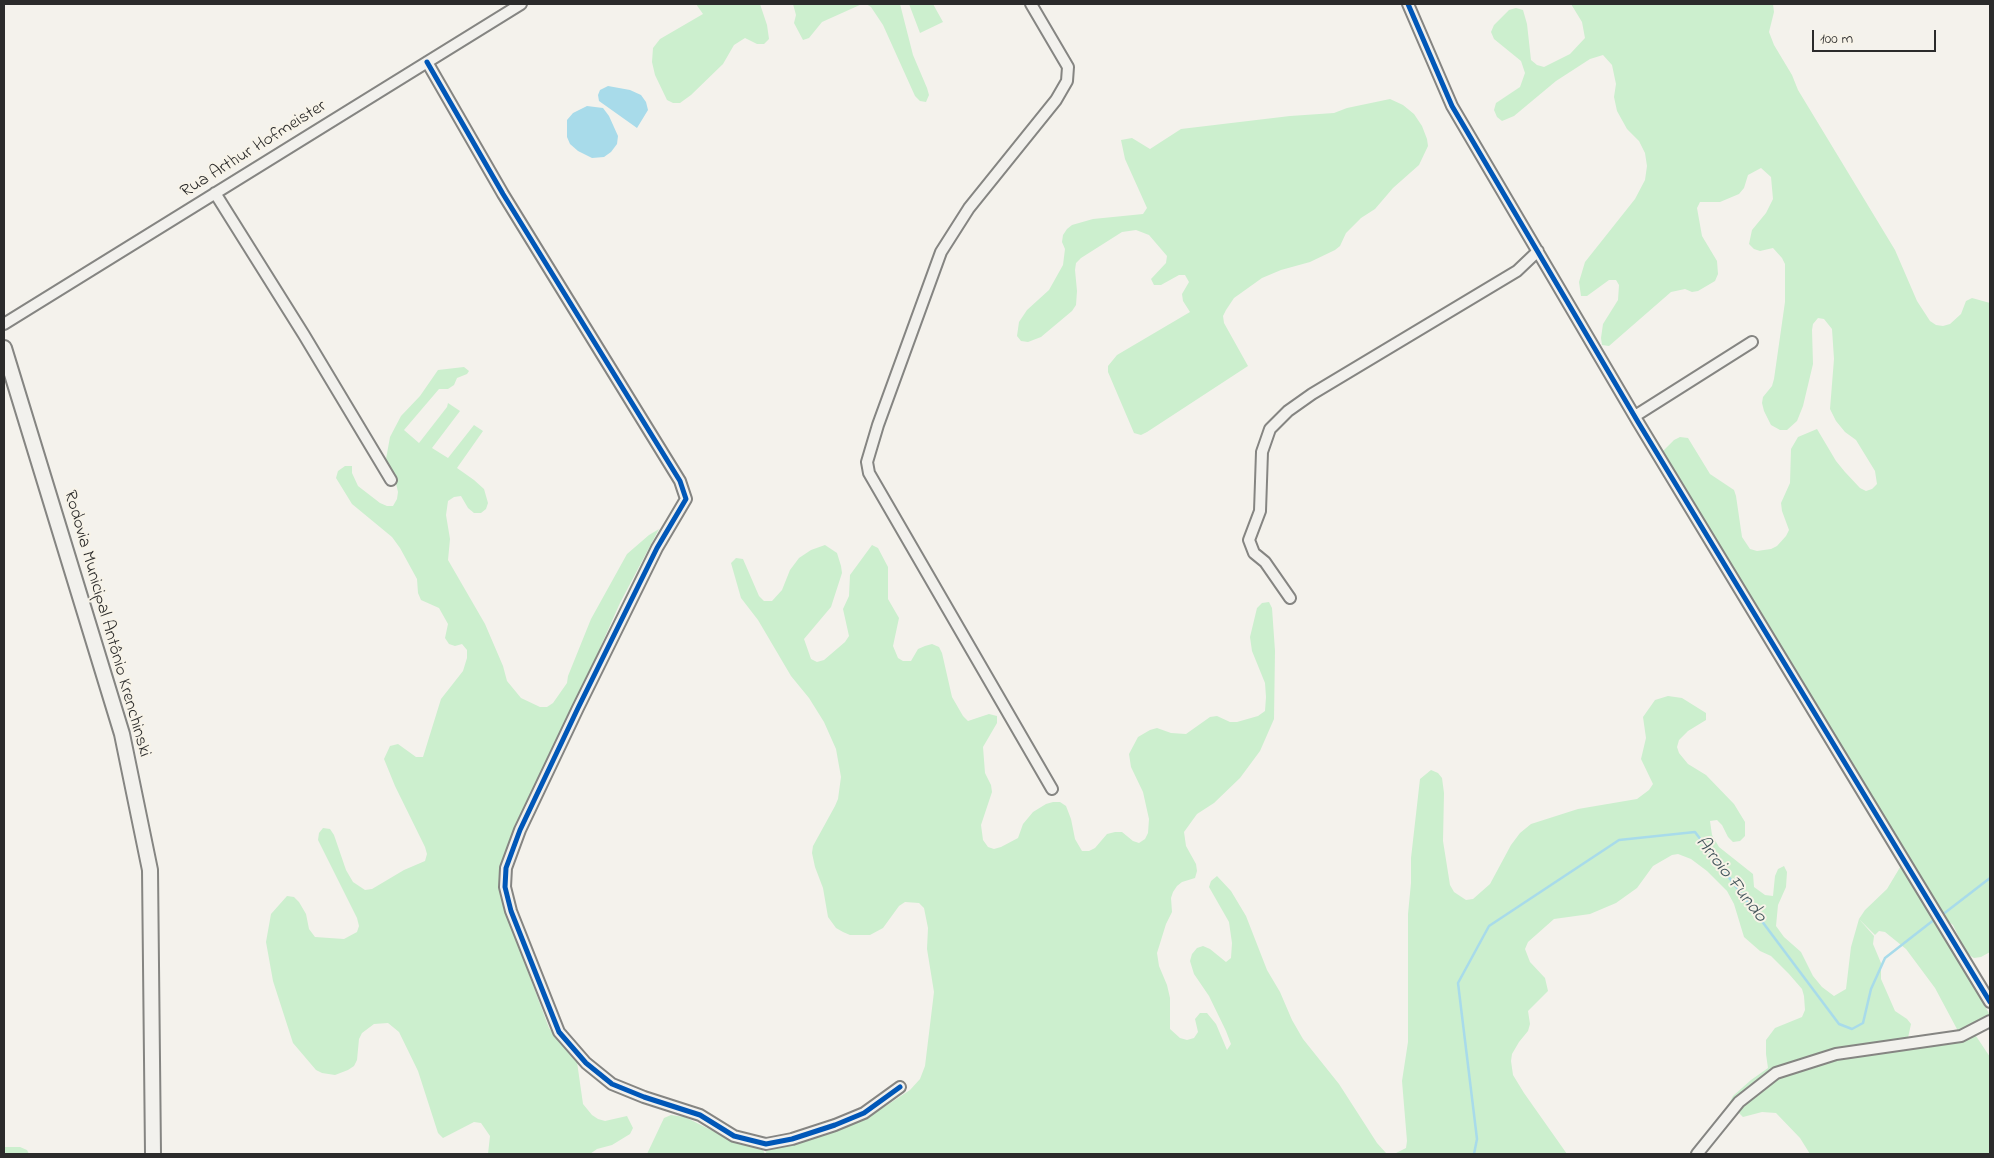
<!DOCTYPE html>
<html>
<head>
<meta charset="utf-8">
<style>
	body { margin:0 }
	#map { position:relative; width:1994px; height:1158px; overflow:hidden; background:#f4f2ec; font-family:"Indie Flower",sans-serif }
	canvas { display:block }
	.frame { position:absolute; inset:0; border:5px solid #2b2b2b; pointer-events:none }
	.scale { position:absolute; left:1812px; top:30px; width:124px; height:22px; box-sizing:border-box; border:2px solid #2b2b2b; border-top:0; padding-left:6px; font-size:15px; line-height:18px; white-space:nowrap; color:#2b2b2b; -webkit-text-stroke:4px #f7f3e8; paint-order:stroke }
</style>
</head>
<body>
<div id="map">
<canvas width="1994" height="1158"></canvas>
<div class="frame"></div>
<div class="scale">100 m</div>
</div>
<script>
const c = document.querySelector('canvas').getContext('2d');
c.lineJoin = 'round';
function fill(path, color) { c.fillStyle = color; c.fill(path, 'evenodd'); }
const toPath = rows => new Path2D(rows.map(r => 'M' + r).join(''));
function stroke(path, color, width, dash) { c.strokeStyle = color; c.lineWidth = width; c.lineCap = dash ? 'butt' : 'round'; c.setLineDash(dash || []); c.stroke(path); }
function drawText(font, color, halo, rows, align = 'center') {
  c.font = font + ' "Indie Flower",sans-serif'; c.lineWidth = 4; c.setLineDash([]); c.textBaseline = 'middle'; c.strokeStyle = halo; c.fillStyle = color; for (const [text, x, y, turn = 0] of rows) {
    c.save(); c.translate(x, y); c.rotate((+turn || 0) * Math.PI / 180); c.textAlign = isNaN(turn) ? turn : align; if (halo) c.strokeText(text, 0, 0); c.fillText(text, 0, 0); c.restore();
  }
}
const green = toPath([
	[696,4,760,4,767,25,769,39,764,44,757,44,745,38,734,45,723,64,691,95,680,103,673,103,667,100,655,75,652,62,653,48,660,39,703,14],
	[793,4,862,4,822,22,809,38,803,40,794,23,796,15],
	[866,4,900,4,913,55,927,88,929,95,926,102,920,101,915,96,883,25,871,7],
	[909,4,933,4,943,22,920,33],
	[1571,4,1773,4,1774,12,1769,32,1774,45,1792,75,1798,90,1895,250,1917,301,1930,321,1936,325,1943,326,1950,324,1961,314,1966,301,1972,298,1990,303,1990,952,1981,957,1974,958,1969,955,1965,950,1953,925,1948,921,1939,927,1990,1015,1963,1031,1958,1031,1935,988,1906,949,1885,932,1879,931,1875,935,1859,919,1865,910,1887,889,1908,854,1748,598,1661,453,1674,440,1680,437,1688,438,1710,474,1734,490,1736,496,1742,537,1750,549,1757,551,1771,549,1777,546,1786,536,1789,530,1782,511,1781,503,1790,483,1791,449,1798,437,1817,429,1836,461,1845,472,1860,488,1866,491,1872,489,1877,484,1875,471,1856,440,1845,432,1836,421,1830,409,1834,359,1832,329,1824,319,1818,318,1813,324,1812,330,1813,364,1803,406,1797,421,1787,430,1780,430,1771,425,1764,411,1762,403,1763,397,1772,386,1774,379,1785,302,1785,264,1782,258,1773,248,1760,251,1754,249,1749,244,1752,230,1766,213,1773,199,1771,177,1761,168,1748,175,1744,188,1739,194,1720,202,1700,202,1697,208,1702,236,1717,261,1718,274,1715,281,1698,291,1692,292,1685,289,1671,292,1609,346,1602,345,1601,338,1603,324,1618,300,1619,285,1616,280,1609,280,1587,296,1581,296,1579,282,1585,262,1635,199,1645,180,1647,166,1645,153,1639,141,1627,129,1617,111,1614,97,1616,84,1612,65,1603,55,1590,59,1556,81,1514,116,1502,121,1497,117,1494,110,1496,103,1520,87,1525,73,1521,61,1494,39,1491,32,1494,25,1509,10,1516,8,1523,10,1527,24,1531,60,1537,65,1544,67,1570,54,1585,38,1582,22],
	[1390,99,1403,105,1414,114,1422,126,1427,139,1428,146,1419,165,1393,188,1375,209,1361,218,1346,233,1340,246,1335,250,1310,262,1281,270,1262,278,1234,298,1226,310,1223,316,1224,323,1248,366,1147,432,1141,435,1134,433,1108,372,1108,366,1117,355,1190,312,1183,301,1182,294,1189,282,1185,275,1179,275,1161,285,1154,285,1151,279,1166,263,1167,256,1149,235,1136,230,1122,232,1081,258,1076,263,1075,270,1077,291,1076,305,1072,311,1041,337,1028,342,1021,341,1017,336,1019,322,1027,310,1049,290,1063,265,1065,249,1062,242,1063,235,1067,229,1072,225,1093,219,1143,214,1147,208,1125,159,1121,140,1132,138,1150,149,1181,129,1290,116,1334,113,1347,108],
	[464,367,469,371,467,374,457,378,454,385,448,389,439,389,404,430,419,443,447,407,448,403,460,411,432,448,448,458,474,425,483,431,457,468,474,480,484,489,488,503,486,509,481,513,474,513,468,508,461,496,454,497,448,501,446,515,450,539,448,560,485,624,503,666,507,681,521,698,540,707,547,707,553,703,567,683,568,676,591,619,627,554,649,535,659,529,620,603,501,870,508,918,549,1028,577,1062,583,1104,592,1115,598,1119,605,1121,627,1116,633,1128,630,1134,612,1145,597,1149,590,1154,488,1154,490,1136,481,1123,474,1122,443,1138,438,1133,418,1071,399,1032,388,1023,374,1024,362,1033,359,1039,357,1060,354,1066,348,1070,335,1075,322,1073,316,1070,293,1043,273,981,266,942,271,914,287,896,294,897,299,902,306,914,309,929,315,937,344,939,357,932,359,926,357,918,318,840,319,833,323,828,330,829,334,835,346,870,353,882,365,890,372,889,404,870,425,861,427,854,425,847,395,786,384,759,390,746,398,744,416,757,423,757,441,699,463,671,467,658,467,650,462,644,455,646,449,644,445,638,448,624,439,608,421,600,418,593,417,579,400,548,392,537,352,504,336,478,338,471,345,466,352,466,352,473,358,486,380,503,387,506,393,506,397,499,398,492,395,479,386,459,390,437,401,416,420,396,438,370],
	[825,545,837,553,841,566,842,573,831,607,804,639,811,659,817,662,824,660,845,642,849,636,843,609,849,596,850,575,872,545,878,548,888,567,888,599,899,618,893,646,898,658,903,661,911,661,918,649,925,646,932,644,939,647,942,653,952,697,963,716,968,721,989,714,997,716,997,723,983,747,985,773,991,785,992,792,981,825,983,840,988,847,994,849,1001,847,1018,838,1023,824,1033,812,1046,804,1053,802,1060,802,1066,806,1071,819,1075,839,1082,851,1089,851,1095,848,1107,834,1115,832,1122,832,1133,841,1139,843,1145,839,1148,833,1149,819,1143,792,1131,767,1129,754,1138,737,1150,730,1157,728,1171,733,1186,734,1210,717,1217,716,1230,722,1237,722,1258,716,1265,711,1266,697,1265,683,1252,651,1250,637,1257,608,1262,603,1269,602,1272,608,1275,651,1274,719,1260,751,1240,778,1214,803,1197,814,1184,832,1186,846,1196,864,1197,871,1195,878,1182,882,1177,886,1173,892,1171,898,1172,912,1166,924,1157,953,1159,966,1167,985,1170,998,1170,1029,1180,1038,1187,1040,1194,1038,1198,1032,1195,1019,1200,1013,1207,1013,1216,1024,1227,1050,1231,1044,1226,1031,1209,996,1194,974,1190,961,1192,954,1197,948,1203,946,1210,949,1226,962,1231,958,1232,943,1229,922,1209,887,1211,881,1217,876,1231,891,1246,916,1267,970,1280,992,1292,1020,1303,1039,1339,1084,1377,1143,1386,1153,1393,1154,767,1154,763,1147,826,1133,872,1115,910,1090,920,1079,925,1066,934,992,927,949,928,928,924,908,919,903,905,902,899,906,883,928,870,935,850,935,843,932,836,928,828,917,823,888,815,867,812,853,813,846,835,806,838,799,841,777,836,749,824,722,809,698,791,676,758,620,741,598,731,563,736,558,743,559,759,596,764,601,772,601,782,590,790,570,799,558,811,550],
	[1668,696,1682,698,1706,713,1706,720,1688,731,1679,740,1677,747,1679,753,1688,764,1706,775,1734,804,1745,822,1745,836,1740,841,1733,842,1728,837,1722,825,1717,820,1710,821,1712,835,1719,847,1753,874,1754,887,1765,895,1773,896,1775,876,1778,869,1784,866,1787,872,1786,887,1778,905,1776,926,1784,937,1801,952,1813,976,1822,987,1834,996,1846,989,1851,947,1859,919,1874,936,1873,944,1881,963,1881,979,1895,1011,1907,1019,1911,1024,1908,1038,1901,1041,1777,1068,1728,1110,1727,1108,1733,1096,1751,1080,1768,1068,1766,1054,1766,1040,1775,1028,1802,1017,1805,1010,1804,996,1802,989,1789,974,1771,956,1760,951,1744,937,1734,904,1727,891,1707,871,1691,859,1678,854,1672,855,1653,866,1637,888,1616,903,1590,914,1554,919,1528,942,1525,949,1530,962,1545,978,1548,991,1528,1011,1530,1024,1528,1031,1519,1042,1512,1054,1511,1061,1513,1075,1524,1093,1567,1154,1394,1154,1406,1148,1407,1141,1402,1081,1408,1042,1408,914,1411,883,1411,858,1420,779,1431,770,1438,773,1442,778,1444,793,1443,841,1450,885,1454,892,1466,900,1473,899,1490,884,1511,845,1520,833,1531,824,1578,809,1637,799,1649,790,1653,784,1641,759,1646,738,1643,717,1655,700],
	[1976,1036,1990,1057,1990,1154,1810,1154,1800,1138,1776,1113,1762,1112,1743,1117,1738,1112,1764,1086,1780,1077,1847,1055],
	[671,1115,685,1117,729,1139,762,1148,765,1154,647,1154,664,1118],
	[4,1147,20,1147,27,1150,29,1154,4,1154]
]);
const water = toPath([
	[608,86,630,90,641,95,646,102,648,110,637,128,599,101,598,95,600,90],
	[587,106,603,108,609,116,618,136,617,144,611,152,604,157,592,158,578,151,570,144,567,137,567,120,573,113]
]);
const stream = toPath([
	[1942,915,1990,878],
	[1474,1154,1477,1139,1458,983,1489,926,1619,840,1695,832,1839,1024,1852,1029,1863,1023,1871,989,1885,958,1935,919]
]);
const minor = toPath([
	[1031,4,1068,67,1067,81,1056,100,969,208,941,252,878,425,867,462,869,473,1052,789],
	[1408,4,1452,106,1638,422,1990,1002],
	[427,62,503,194,680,481,686,499,657,548,578,708,520,830,506,868,505,887,511,911,559,1032,586,1063,612,1084,644,1097,700,1115,734,1136,766,1144,792,1139,835,1125,864,1113,900,1087],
	[215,193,304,335,391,480],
	[4,324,521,4],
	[1635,416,1752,342],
	[1290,598,1265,562,1254,553,1249,540,1260,511,1262,452,1270,429,1288,411,1312,394,1517,271,1538,251],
	[1697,1154,1739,1102,1776,1073,1836,1054,1961,1036,1990,1021]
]);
const secondary = toPath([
	[4,348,122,734,150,870,153,1154]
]);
const cycleway = toPath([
	[1408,4,1452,106,1638,422,1990,1002],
	[427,62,503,194,680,481,686,499,657,548,578,708,520,830,506,868,505,887,511,911,559,1032,586,1063,612,1084,644,1097,700,1115,734,1136,766,1144,792,1139,835,1125,864,1113,900,1087]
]);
const streetNames = [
	["Rua Arthur Hofmeister",254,150,-32],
	["Rodovia Municipal Antônio Krenchinski",106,624,74]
];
const waterNames = [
	["Arroio Fundo",1730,880,52]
];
fill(green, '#ccefce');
fill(water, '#a8dbea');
stroke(stream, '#a8dbea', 2.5);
stroke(minor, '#858582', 14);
stroke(secondary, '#858582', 18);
stroke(minor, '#f2f1ed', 10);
stroke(secondary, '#f2f1ed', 14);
stroke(cycleway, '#0057b8', 5);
drawText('18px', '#2b2b2b', '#f7f3e8', streetNames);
drawText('italic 19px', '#42545a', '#f7f3e8', waterNames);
</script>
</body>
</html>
